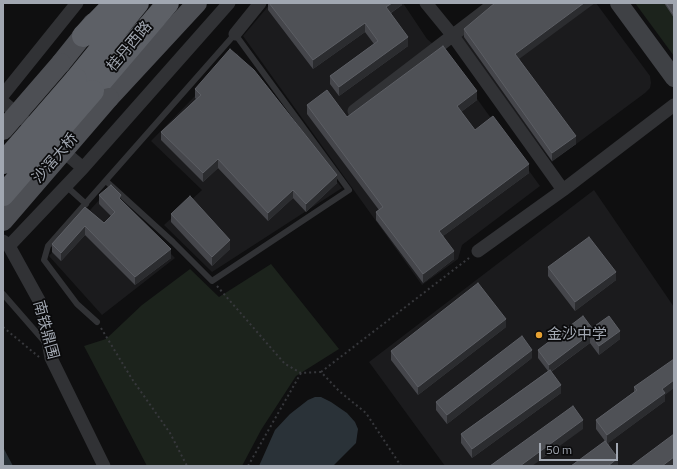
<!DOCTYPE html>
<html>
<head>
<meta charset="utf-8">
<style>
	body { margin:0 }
	#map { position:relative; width:677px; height:469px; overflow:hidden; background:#0f0f10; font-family:"Titillium Web",sans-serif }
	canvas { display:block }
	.frame { position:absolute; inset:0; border:4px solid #a1a7b1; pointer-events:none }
	.scale { position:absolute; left:539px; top:443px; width:79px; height:18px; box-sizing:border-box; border:2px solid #a1a7b1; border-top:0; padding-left:5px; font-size:12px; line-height:14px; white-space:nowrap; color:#a1a7b1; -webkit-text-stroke:3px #0a0a0b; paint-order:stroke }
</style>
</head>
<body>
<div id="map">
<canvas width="677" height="469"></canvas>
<div class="frame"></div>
<div class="scale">50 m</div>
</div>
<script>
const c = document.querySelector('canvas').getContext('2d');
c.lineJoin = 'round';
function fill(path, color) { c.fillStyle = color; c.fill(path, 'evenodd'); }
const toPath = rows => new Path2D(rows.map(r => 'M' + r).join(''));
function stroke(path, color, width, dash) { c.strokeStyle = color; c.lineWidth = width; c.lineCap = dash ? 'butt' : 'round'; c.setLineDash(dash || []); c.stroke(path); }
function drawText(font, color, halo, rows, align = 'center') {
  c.font = font + ' "Titillium Web","Noto Sans SC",sans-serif'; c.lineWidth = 3.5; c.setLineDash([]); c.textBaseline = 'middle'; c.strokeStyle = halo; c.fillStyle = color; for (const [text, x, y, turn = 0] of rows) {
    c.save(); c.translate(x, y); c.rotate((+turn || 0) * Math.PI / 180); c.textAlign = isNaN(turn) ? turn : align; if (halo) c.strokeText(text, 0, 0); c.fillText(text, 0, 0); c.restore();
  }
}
const built = toPath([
	[271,3,403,3,427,39,444,53,540,186,462,245,458,259,422,285,243,36],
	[505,3,596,3,650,76,651,83,650,88,645,93,552,162,458,38],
	[237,53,342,188,212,272,164,225,202,190,151,141],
	[108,190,175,258,102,315,49,256],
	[594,190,674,307,674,466,445,466,369,362]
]);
const green = toPath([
	[635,3,674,3,674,56],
	[271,264,339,349,296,376,261,430,242,466,147,466,84,346,106,339,142,305,190,269,219,297]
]);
const water = toPath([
	[315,397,321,397,331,402,347,413,355,422,358,429,356,443,333,466,259,466,275,430,290,414,308,400],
	[3,447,4,449,13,466,3,466]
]);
const path = toPath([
	[217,286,285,364,301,373,321,372,339,391,366,413,401,466],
	[3,327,39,357],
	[101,328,132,379,170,433,187,466],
	[321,372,469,258],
	[248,466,301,373]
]);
const lane = toPath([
	[66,186,86,204],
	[3,294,44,341],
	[97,322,77,304,44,260,48,246,235,34,349,190,212,281,173,242,106,181]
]);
const street = toPath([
	[426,3,453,36,563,190],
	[235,34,260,3],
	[3,95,77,3],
	[3,102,23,119],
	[354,111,495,3],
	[57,146,83,168],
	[3,241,9,246,41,304,51,358,104,466],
	[9,246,83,168,229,3],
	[478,251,563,190,674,105]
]);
const secondary = toPath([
	[619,3,674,78]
]);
const primary = toPath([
	[61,63,93,23],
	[109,98,197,3]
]);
const highway = toPath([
	[83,36,115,3],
	[76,79,138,3],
	[93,91,168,3]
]);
const primaryBridge = toPath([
	[3,130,61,63],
	[3,221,109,98]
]);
const highwayBridge = toPath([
	[3,163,76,79],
	[3,195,93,91]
]);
const wall = toPath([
	[268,3,402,3,402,5,391,13,408,46,339,96,330,84,330,76,374,44,365,32,313,69,268,10],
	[664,3,674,3,674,18],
	[464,29,519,59,576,144,552,161,464,37],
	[195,89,337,183,306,212,293,198,268,221,218,168,203,182,161,140,161,132,196,99,195,98],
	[477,100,461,112,475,130,529,173,443,236,454,259,423,283,376,220,376,212,379,210,307,114,307,105,347,117],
	[99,195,121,200,171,258,135,285,85,235,61,261,52,252,52,244,85,207,104,223,111,216,99,204],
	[171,214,230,249,212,266,171,222],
	[548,267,616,280,575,311,548,276],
	[506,327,418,395,391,360,391,351],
	[592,328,620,339,599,355,590,343,551,372,561,393,472,458,461,443,461,434,548,371,538,358,538,350],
	[532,358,447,424,436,410,436,402],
	[634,387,665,395,665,401,608,443,618,466,605,441,596,429,596,420,634,392]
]);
const shadedWall = toPath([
	[392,3,402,3,402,5,386,16,386,7],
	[584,3,595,3,515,62,515,54],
	[365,23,365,32,313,69,313,60],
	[408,37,408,46,339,96,339,87],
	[477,91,477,100,457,115,457,106],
	[576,136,576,144,552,161,552,153],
	[218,159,218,168,203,182,203,173],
	[529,164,529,173,439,239,439,231],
	[337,175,337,183,306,212,306,204],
	[293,190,293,198,268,221,268,213],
	[85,226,85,235,61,261,61,253],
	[230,240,230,249,212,266,212,257],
	[171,249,171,258,135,285,135,277],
	[454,251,454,259,423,283,423,274],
	[616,272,616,280,575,311,575,302],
	[506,319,506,327,418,395,418,387],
	[620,331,620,339,599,355,599,346],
	[590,334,590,343,549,373,549,365],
	[532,350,532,358,447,424,447,415],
	[674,380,674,388,665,395,665,401,607,444,607,435,662,389],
	[561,385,561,393,472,458,472,449],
	[583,420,583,429,532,466,520,466],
	[674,457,674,466,662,466],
	[618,458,618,466,608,466]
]);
const building = toPath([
	[269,3,392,3,386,7,408,37,339,87,330,76,378,41,365,23,313,60,269,3],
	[495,3,584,3,515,54,576,136,552,153,464,29,495,3],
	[666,3,674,3,674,15,666,3],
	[443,46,477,91,457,106,475,130,493,116,529,164,439,231,454,251,423,274,376,212,383,207,307,105,327,90,347,117,443,46],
	[230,49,254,70,337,175,306,204,293,190,268,213,218,159,203,173,161,132,201,95,195,89,230,49],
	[111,185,121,195,119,198,171,249,135,277,85,226,61,253,52,244,85,207,104,223,115,212,99,195,111,185],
	[190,196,230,240,212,257,171,214,190,196],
	[589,237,616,272,575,302,548,267,589,237],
	[478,283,506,319,418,387,391,351,478,283],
	[583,316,592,328,609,316,620,331,599,346,590,334,549,365,538,350,583,316],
	[522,336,532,350,447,415,436,402,522,336],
	[674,359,674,380,662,389,665,393,607,435,596,420,637,390,634,387,674,359],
	[550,370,561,385,472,449,461,434,550,370],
	[573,406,583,420,520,466,490,466,573,406],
	[674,434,674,457,662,466,631,466,674,434],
	[605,441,618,458,608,466,571,466,605,441]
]);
const markers = [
	[539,335,4,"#e6a132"]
];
const streetNames = [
	["桂丹西路",130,47,-50],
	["沙滘大桥",56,159,-49],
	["南铁鼎围",45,330,75]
];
const poiNames = [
	["金沙中学",547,335]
];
fill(built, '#1b1b1d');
fill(green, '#1c231c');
fill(water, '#2a3238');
stroke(path, '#37383c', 2, [2, 3]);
stroke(lane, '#313235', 6);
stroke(street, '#313235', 13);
stroke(secondary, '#3f4145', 18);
stroke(primary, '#4d4f54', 20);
stroke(highway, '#5d6066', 22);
stroke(primaryBridge, '#4d4f54', 20);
stroke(highwayBridge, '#5d6066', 22);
fill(wall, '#45464b');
fill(shadedWall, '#2b2c2f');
fill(building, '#4f5156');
stroke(building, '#5c5e64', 1);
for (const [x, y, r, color] of markers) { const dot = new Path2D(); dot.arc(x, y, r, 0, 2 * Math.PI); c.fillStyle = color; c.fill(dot); stroke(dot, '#0a0a0b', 1.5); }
drawText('15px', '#a1a7b1', '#0a0a0b', streetNames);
drawText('15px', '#a1a7b1', '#0a0a0b', poiNames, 'left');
</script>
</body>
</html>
